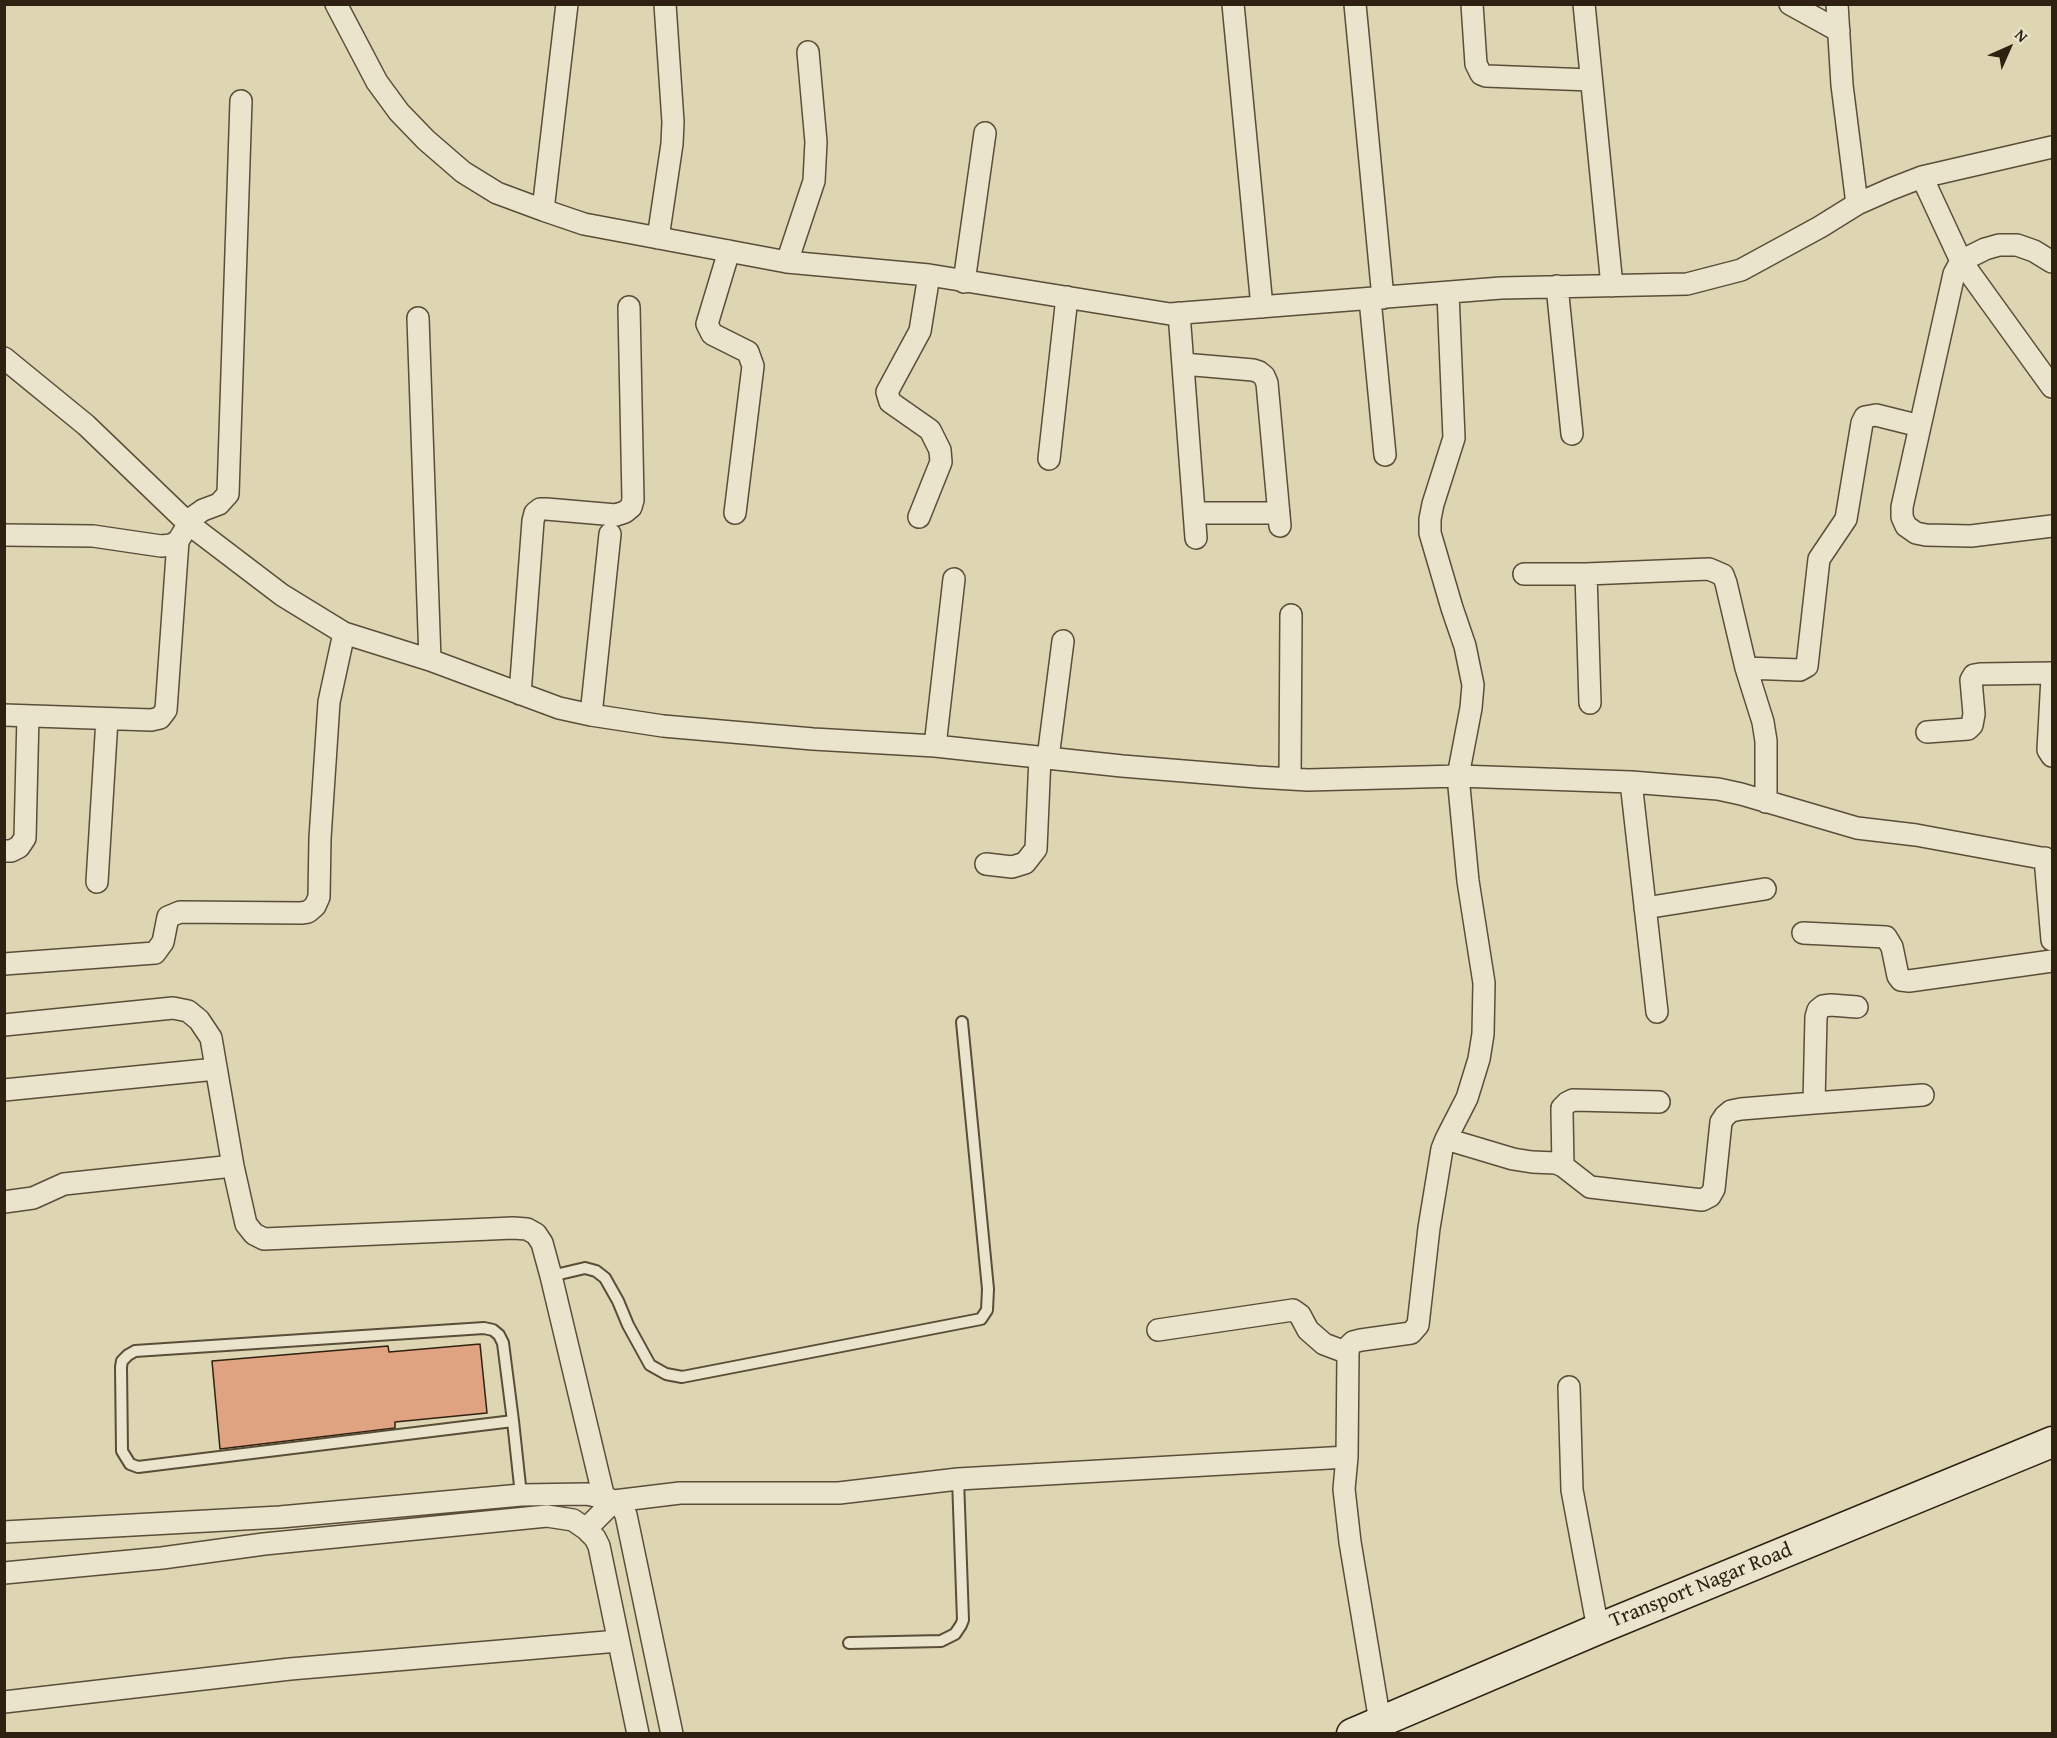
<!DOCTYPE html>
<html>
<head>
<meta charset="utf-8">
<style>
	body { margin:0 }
	#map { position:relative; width:2057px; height:1738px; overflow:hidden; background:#ded5b2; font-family:"Gentium Book Plus",serif }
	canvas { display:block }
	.frame { position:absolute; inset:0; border:6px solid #2e2111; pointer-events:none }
	.north { position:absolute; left:1979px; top:18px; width:60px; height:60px; -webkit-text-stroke:4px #eae4cd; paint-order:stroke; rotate:45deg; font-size:16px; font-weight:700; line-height:24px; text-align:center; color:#2e2111 }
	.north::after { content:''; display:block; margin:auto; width:21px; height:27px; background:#2e2111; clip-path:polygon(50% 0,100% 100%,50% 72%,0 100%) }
</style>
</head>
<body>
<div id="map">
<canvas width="2057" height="1738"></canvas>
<div class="frame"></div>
<div class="north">N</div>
</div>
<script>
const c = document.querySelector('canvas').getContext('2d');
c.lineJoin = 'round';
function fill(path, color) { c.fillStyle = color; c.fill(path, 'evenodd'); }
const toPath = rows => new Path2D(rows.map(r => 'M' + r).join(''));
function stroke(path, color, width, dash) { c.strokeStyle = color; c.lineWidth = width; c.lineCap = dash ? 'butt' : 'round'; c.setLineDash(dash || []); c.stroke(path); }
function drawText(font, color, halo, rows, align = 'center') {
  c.font = font + ' "Gentium Book Plus",serif'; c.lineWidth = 5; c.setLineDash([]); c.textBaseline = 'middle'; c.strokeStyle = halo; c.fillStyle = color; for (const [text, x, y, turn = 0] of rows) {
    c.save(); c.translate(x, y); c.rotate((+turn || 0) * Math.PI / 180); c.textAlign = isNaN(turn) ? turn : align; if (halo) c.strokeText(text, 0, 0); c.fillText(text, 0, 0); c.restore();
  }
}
const building = toPath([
	[480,1344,487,1413,395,1422,395,1428,220,1449,212,1361,388,1346,389,1352,480,1344]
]);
const lane = toPath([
	[551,1276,585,1268,596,1271,605,1278,618,1301,628,1325,650,1365,666,1374,682,1377,981,1319,987,1310,988,1289,962,1022],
	[513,1421,138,1467,130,1464,122,1451,121,1367,122,1361,128,1355,135,1351,484,1328,493,1330,499,1335,503,1343,513,1421,521,1495],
	[849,1643,941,1641,955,1634,961,1625,963,1620,958,1479]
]);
const street = toPath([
	[336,4,377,82,399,112,426,140,463,172,497,193,543,210,584,224,787,262,929,275,1170,314,1501,288,1687,284,1741,270,1820,227,1857,204,1891,189,1922,177,2052,147],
	[1233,4,1262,307],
	[1355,4,1383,298],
	[1472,4,1476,64,1481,74,1486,76,1591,80],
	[1584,4,1612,286],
	[1790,4,1839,31],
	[1837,4,1842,85,1857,204],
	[1922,177,1961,261,1954,274,1902,507,1902,517,1906,526,1916,533,1926,535,1971,536,2052,526],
	[543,210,567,4],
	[658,238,672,144,673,122,665,4],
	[729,251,707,324,712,334,748,352,753,366,735,513],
	[787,262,814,181,816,142,808,52],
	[2052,262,2034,251,2017,245,1999,245,1985,249,1961,261,2052,387],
	[964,282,985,133],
	[1557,286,1572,434],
	[1370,299,1385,455],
	[1179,313,1196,538],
	[418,318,430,660],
	[4,358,86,425,190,525,282,595,344,633,430,660,559,708,591,715,663,726,813,739,935,746,1122,766,1257,777,1308,780,1458,776,1631,782,1718,789,1741,794,1857,828,1916,835,2052,860],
	[1183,364,1253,370,1259,372,1264,376,1267,383,1280,526],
	[1049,459,1067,297],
	[1194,513,1279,513],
	[919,517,941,462,940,450,930,430,890,402,887,392,920,331,929,275],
	[4,535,93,536,161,546,171,545,178,541,193,517,203,510,219,504,228,494,241,101],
	[1524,574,1586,574,1709,569,1723,575,1726,583,1746,668,1763,722,1766,741,1766,802],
	[1586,574,1590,703],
	[1746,668,1800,670,1807,666,1819,559,1846,519,1862,423,1865,417,1876,415,1920,426],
	[2052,677,2048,750,2052,756],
	[520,694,533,521,535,513,540,509,546,509,616,515,625,512,631,507,633,500,629,307],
	[4,715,151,720,160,718,166,710,178,541],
	[591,715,610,534],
	[1927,732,1968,729,1972,725,1974,714,1971,680,1974,675,1980,674,2052,673],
	[935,746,954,579],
	[1048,758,1063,641],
	[1290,779,1291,615],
	[1631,782,1657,1012],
	[4,851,11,851,19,847,25,838,28,716],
	[2045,858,2052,940],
	[986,864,1012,867,1025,863,1036,849,1040,757],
	[97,882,107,719],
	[1645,908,1765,889],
	[1803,933,1886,937,1892,947,1898,976,1901,980,1909,981,2052,961],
	[4,964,155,953,163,942,168,917,180,912,301,913,308,912,315,906,319,897,320,838,329,702,344,633],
	[4,1025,173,1008,188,1011,199,1020,211,1038,233,1166,246,1224,254,1234,264,1239,513,1228,527,1229,536,1234,542,1243,551,1276,604,1498],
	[4,1090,216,1069],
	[1814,1103,1816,1017,1818,1010,1823,1006,1831,1005,1857,1007],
	[1446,1139,1513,1159,1532,1162,1556,1163,1563,1166,1590,1187,1702,1200,1710,1196,1714,1189,1721,1122,1725,1116,1731,1111,1741,1109,1814,1103,1923,1095],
	[1563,1166,1562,1113,1562,1108,1567,1103,1573,1100,1659,1102],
	[4,1202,33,1198,64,1184,233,1166],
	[1158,1330,1293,1310,1300,1315,1308,1330,1324,1344,1348,1353],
	[1569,1387,1572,1490,1598,1629],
	[1347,1457,1348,1353,1349,1346,1353,1342,1361,1340,1411,1333,1418,1325,1429,1228,1442,1149,1446,1139,1467,1098,1479,1059,1483,1034,1484,983,1468,881,1458,776,1471,708,1473,685,1465,646,1452,608,1430,533,1430,519,1433,504,1454,438,1448,293],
	[586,1529,614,1501,680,1493,839,1493,958,1479,1347,1457,1344,1489,1350,1542,1382,1734],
	[4,1532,280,1517,521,1495,587,1494,609,1499,622,1507,626,1515,672,1734],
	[4,1573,162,1558,264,1544,547,1516,573,1520,586,1529,595,1538,599,1546,638,1734],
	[4,1702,290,1669,618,1641]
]);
const secondary = toPath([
	[1352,1734,1598,1629,2052,1442]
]);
const streetNames = [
	["Transport Nagar Road",1701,1586,-22]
];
fill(building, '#e0a381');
stroke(building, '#2e2111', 1.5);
stroke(lane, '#5a4e39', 14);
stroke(street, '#5a4e39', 24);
stroke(secondary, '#2e2111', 33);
stroke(lane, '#eae4cd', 10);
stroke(street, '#eae4cd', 21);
stroke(secondary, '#eae4cd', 30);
drawText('21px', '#2e2111', '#eae4cd', streetNames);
</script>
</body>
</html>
